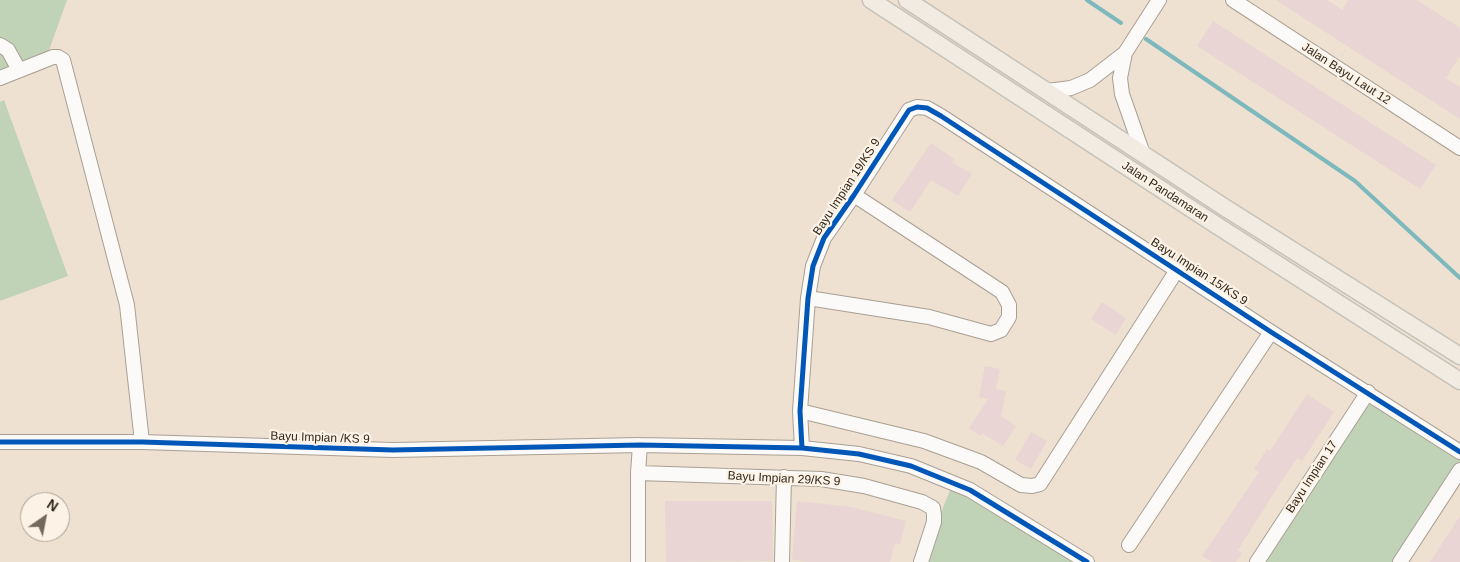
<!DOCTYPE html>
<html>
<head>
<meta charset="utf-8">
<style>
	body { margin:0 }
	#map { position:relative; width:1460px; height:562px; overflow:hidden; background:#eee1d1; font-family:Helvetica,sans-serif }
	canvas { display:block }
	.north { position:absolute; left:20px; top:492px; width:50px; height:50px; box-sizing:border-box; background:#fcf2e6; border:1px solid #aba196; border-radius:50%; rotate:33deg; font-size:14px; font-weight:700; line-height:20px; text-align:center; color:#31281d }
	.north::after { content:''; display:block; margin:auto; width:18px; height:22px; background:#73695c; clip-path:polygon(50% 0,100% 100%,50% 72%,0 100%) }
</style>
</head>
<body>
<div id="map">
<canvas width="1460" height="562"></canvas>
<div class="north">N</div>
</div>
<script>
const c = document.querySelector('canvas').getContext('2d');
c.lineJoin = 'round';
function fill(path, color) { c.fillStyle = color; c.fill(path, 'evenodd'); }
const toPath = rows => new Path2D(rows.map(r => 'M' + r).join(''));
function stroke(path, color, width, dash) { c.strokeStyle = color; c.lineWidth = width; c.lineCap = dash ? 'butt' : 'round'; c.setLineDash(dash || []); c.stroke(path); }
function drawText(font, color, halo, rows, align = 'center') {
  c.font = font + ' Helvetica,sans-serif'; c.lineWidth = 4.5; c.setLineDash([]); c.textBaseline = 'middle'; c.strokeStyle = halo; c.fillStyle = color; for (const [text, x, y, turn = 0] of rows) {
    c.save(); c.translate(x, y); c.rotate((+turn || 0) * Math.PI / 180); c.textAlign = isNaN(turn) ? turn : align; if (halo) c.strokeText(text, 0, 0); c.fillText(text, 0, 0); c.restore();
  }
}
const green = toPath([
	[0,0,67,0,42,70,0,86],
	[4,100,68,276,0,301,0,102],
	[1368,392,1460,452,1460,470,1402,562,1257,562],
	[953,483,1083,562,921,562]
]);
const stream = toPath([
	[1087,0,1121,23],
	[1146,39,1355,181,1460,278]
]);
const building = toPath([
	[1276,0,1327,0,1342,10,1348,0,1417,0,1460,28,1460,56,1446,78,1460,87,1460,119],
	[1213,21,1436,165,1420,189,1197,46],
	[931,143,954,159,952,162,972,174,958,196,931,180,910,212,892,200],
	[1102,302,1126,318,1116,335,1091,319],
	[985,366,1000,369,996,389,1006,391,1001,416,1016,426,1003,446,982,433,980,436,969,428,988,399,979,397],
	[1307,394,1334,412,1302,461,1297,458,1279,485,1238,550,1242,553,1236,562,1212,562,1202,556,1259,472,1254,469,1267,449,1270,451],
	[1031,432,1047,441,1031,469,1015,460],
	[665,501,772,501,773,561,666,562],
	[797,501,852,507,906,521,900,545,895,543,890,562,809,562,792,560],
	[1460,516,1460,562,1430,562]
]);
const path = toPath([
	[1342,55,1378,0]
]);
const minor = toPath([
	[1233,0,1460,148],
	[0,45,8,50,19,70],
	[1125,53,1120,78,1122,94,1143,154],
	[0,78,53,57,58,57,63,60,127,305,142,442],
	[1047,91,1071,88,1090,80,1125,53,1159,0],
	[808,298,929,317,991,334,1001,330,1009,317,1009,305,1002,292,854,195],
	[800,411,924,441,981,462,1021,485,1032,486,1040,484,1177,270],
	[0,442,142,442,393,450,640,445,802,448,859,454,911,466,970,490,1087,562],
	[802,448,800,411,808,298,813,266,824,238,854,195,909,110,917,107,927,108,941,116,1271,332,1460,452],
	[638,473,821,479,864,486,922,502,933,508,934,515,934,522,921,562],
	[1129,545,1271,332],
	[638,562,638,473,640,445],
	[782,562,784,477],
	[1257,562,1368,392],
	[1400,562,1460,470]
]);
const major = toPath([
	[871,0,1213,223,1460,381],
	[907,0,1224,207,1460,356]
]);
const cycleway = toPath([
	[0,442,142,442,393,450,640,445,802,448,859,454,911,466,970,490,1087,562],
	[802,448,800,411,808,298,813,266,824,238,854,195,909,110,917,107,927,108,941,116,1271,332,1460,452]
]);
const streetNames = [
	["Jalan Bayu Laut 12",1346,74,33],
	["Bayu Impian 19/KS 9",847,187,-57],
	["Jalan Pandamaran",1165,192,33],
	["Bayu Impian 15/KS 9",1199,272,33],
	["Bayu Impian /KS 9",320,438,2],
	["Bayu Impian 17",1312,477,-57],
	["Bayu Impian 29/KS 9",784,479,3]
];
fill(green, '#c0d3b7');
stroke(stream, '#7db8bc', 4);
fill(building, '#e8d5d4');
stroke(minor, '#a99f93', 16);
stroke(major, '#c7c2b9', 19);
stroke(path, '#dfdbd6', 2.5, [1, 4]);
stroke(minor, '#fcfaf8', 14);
stroke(major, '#f1ebe2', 16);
stroke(cycleway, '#0057b8', 5);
drawText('12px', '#31281d', '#fcf2e6', streetNames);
</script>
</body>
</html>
